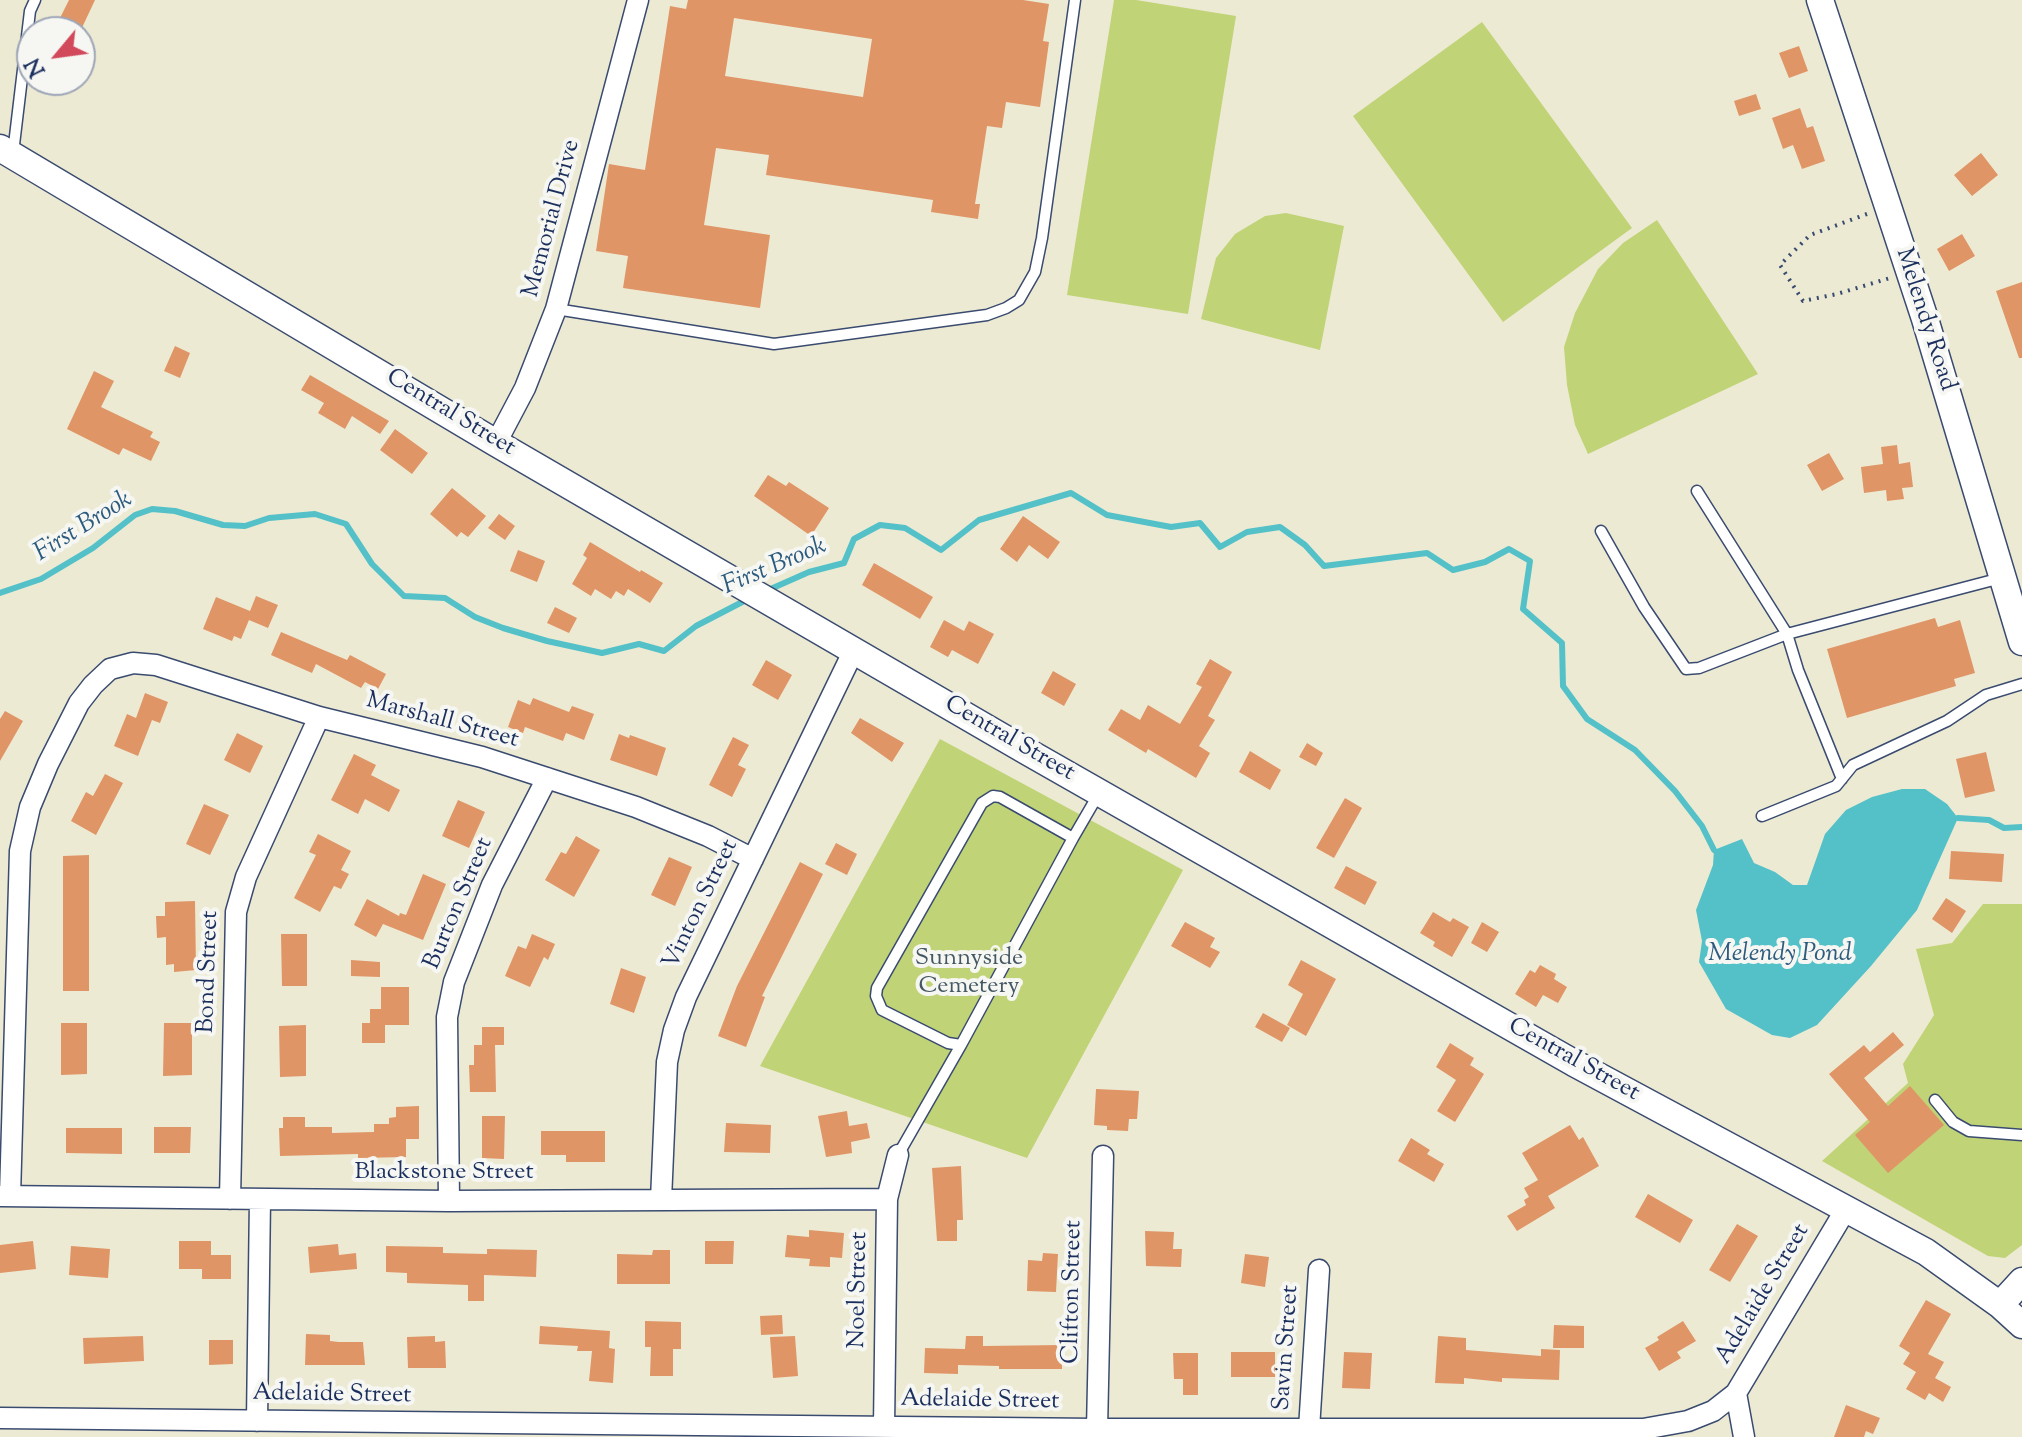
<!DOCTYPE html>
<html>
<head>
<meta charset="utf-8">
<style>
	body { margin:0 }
	#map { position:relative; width:2022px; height:1437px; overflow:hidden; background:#edead4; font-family:"Sorts Mill Goudy",serif }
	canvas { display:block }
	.north { position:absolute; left:16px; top:16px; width:80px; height:80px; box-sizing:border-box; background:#f6f6f2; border:2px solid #9ea6b7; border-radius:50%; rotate:241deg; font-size:22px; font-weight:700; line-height:32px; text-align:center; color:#1b2f5e }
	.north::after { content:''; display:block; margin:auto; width:28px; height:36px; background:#d1495b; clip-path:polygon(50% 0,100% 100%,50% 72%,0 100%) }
</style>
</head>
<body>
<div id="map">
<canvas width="2022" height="1437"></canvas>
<div class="north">N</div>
</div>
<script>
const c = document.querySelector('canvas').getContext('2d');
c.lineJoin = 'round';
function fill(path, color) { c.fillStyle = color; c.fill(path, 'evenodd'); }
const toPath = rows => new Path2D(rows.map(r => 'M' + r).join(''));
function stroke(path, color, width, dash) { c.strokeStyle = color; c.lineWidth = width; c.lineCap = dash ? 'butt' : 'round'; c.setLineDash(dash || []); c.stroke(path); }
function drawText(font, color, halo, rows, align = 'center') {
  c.font = font + ' "Sorts Mill Goudy",serif'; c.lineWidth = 8; c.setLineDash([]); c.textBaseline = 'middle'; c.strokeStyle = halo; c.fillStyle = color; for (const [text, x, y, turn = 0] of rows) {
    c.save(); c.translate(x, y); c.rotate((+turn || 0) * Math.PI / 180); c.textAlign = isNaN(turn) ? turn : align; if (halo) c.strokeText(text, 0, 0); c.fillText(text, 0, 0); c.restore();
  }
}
const green = toPath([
	[1114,0,1136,0,1236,16,1188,314,1067,295],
	[1482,22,1632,228,1503,322,1353,116],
	[1286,213,1344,226,1320,350,1201,319,1216,258,1235,234,1265,216],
	[1657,220,1758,374,1588,454,1575,425,1567,385,1564,347,1575,313,1598,269,1623,243],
	[940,739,1183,870,1027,1158,760,1066],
	[1983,904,2022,904,2022,1245,2005,1258,1988,1256,1822,1161,1908,1083,1903,1064,1934,1015,1916,949,1952,943]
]);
const water = toPath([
	[1902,789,1925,789,1947,804,1958,818,1917,910,1871,966,1817,1025,1790,1038,1772,1035,1726,1009,1699,962,1702,941,1696,910,1713,865,1714,850,1742,839,1754,863,1775,872,1793,885,1807,885,1825,834,1846,810,1872,797]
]);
const stream = toPath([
	[766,591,809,572,844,563,854,539,880,525,905,528,941,550,979,520,1071,493,1107,515,1171,527,1200,523,1220,547,1247,532,1280,527,1305,545,1324,566,1427,553,1453,570,1485,562,1509,549,1530,561,1523,609,1562,643,1563,686,1587,719,1635,750,1675,791,1702,826,1714,850],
	[0,593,41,579,93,548,135,515,152,509,175,511,223,525,245,526,269,518,315,514,346,524,372,564,404,596,445,598,475,617,503,628,547,641,602,653,639,644,664,651,696,626,748,599],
	[1958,818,1989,820,2004,828,2022,827]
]);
const building = toPath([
	[69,0,95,0,80,32,53,32],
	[688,0,1023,0,1049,4,1043,41,1049,42,1040,107,1006,102,1002,128,987,126,975,204,980,204,978,219,931,212,933,200,766,175,769,155,716,148,704,225,770,235,760,308,623,288,628,256,596,251,609,164,645,170,670,6,686,9],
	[734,18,872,39,863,97,725,76],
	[1799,46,1808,71,1789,78,1779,53],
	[1756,94,1761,109,1739,116,1734,101],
	[1800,108,1807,128,1813,126,1825,161,1802,169,1793,145,1783,149,1772,118],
	[1981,153,1998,175,1972,196,1954,175],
	[1962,234,1975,256,1949,271,1937,249],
	[2022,282,2022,358,2019,358,1996,291],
	[175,346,190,353,180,378,164,371],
	[94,371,114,381,101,407,153,432,150,437,160,442,151,461,123,448,119,455,67,429],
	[310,375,389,421,380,434,352,416,345,429,318,413,324,403,301,390],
	[395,429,428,453,412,474,380,450],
	[1897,445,1899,464,1910,462,1913,487,1902,488,1904,499,1887,501,1886,490,1864,493,1861,467,1883,464,1881,447],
	[1829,453,1844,479,1822,491,1807,465],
	[768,475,786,486,789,482,829,508,811,536,754,496],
	[452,488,486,516,468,537,461,532,457,537,430,514],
	[499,514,515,526,505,540,488,528],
	[1023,516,1060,542,1048,559,1029,545,1017,562,1000,549],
	[590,542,640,572,641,570,663,583,650,603,628,589,624,596,616,591,611,599,595,589,591,596,572,584,587,558,583,555],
	[518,550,545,561,537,582,510,571],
	[874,563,933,597,920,619,862,585],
	[256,596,278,605,268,628,249,620,241,639,234,636,232,641,203,629,216,597,250,611],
	[555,607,577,618,569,633,547,623],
	[1935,618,1938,627,1960,620,1975,673,1954,679,1956,686,1847,718,1827,649],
	[944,620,964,631,969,621,994,634,978,664,952,650,948,657,930,647],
	[281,632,347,660,350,655,386,674,378,689,365,682,361,688,316,664,312,673,271,655],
	[1210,659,1232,672,1208,716,1215,720,1199,746,1210,753,1196,778,1148,749,1146,753,1108,730,1121,709,1140,720,1148,705,1180,724,1202,687,1196,684],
	[766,660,792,675,778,700,752,685],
	[1053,671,1076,684,1064,706,1041,693],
	[145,693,168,702,160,723,152,720,138,756,114,746,127,714,136,718],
	[533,698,569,712,572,706,594,714,584,740,566,733,563,741,525,727,523,733,508,727,518,700,530,705],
	[5,711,23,721,0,761,0,719],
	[860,718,904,743,892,762,851,733],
	[237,733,263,746,250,773,224,760],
	[619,734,629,738,630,735,666,748,657,776,610,760],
	[733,737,749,745,738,765,746,769,732,797,709,785],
	[1307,743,1323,753,1316,766,1299,757],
	[1250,751,1281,770,1270,790,1239,772],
	[1986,752,1995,791,1965,798,1956,759],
	[354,754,376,765,371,775,400,790,389,812,365,799,358,814,331,800],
	[105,774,123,783,96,835,71,821,86,792,93,796],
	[1345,798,1362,808,1334,858,1316,848],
	[458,800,485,812,469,848,442,836],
	[204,804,229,815,210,855,186,844],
	[318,834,351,851,341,870,349,874,341,889,334,886,320,912,294,898,316,855,309,852],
	[576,836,600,850,574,897,545,880,561,852,566,854],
	[836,843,857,854,847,875,825,864],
	[1951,851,2004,854,2002,882,1949,879],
	[89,855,89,991,63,991,63,856],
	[669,857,692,867,675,906,651,895],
	[800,862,823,874,762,996,765,997,746,1047,718,1036,737,986],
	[1346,866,1377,882,1365,905,1334,888],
	[423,874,446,884,423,940,383,924,376,937,354,925,367,899,399,916,400,913,406,915],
	[1946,898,1966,911,1952,933,1932,919],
	[195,901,196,970,174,972,174,964,166,965,166,937,157,938,156,916,165,916,165,902],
	[1433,912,1450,922,1453,918,1469,927,1452,957,1433,946,1435,942,1420,933],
	[1185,922,1215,938,1210,947,1220,952,1210,968,1171,946],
	[1482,922,1499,932,1487,952,1471,943],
	[281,934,307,934,307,986,282,986],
	[532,934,555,944,548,960,544,957,530,987,505,976,518,946,526,949],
	[351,960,380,962,380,977,351,976],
	[1301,960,1336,979,1306,1036,1287,1025,1303,994,1288,985],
	[1540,965,1556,974,1554,979,1567,987,1558,1003,1543,995,1536,1007,1515,994,1530,970,1535,973],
	[621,968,646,977,634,1013,610,1004],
	[381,987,409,987,409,1025,385,1025,385,1043,362,1043,362,1023,370,1023,370,1009,381,1009],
	[1263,1013,1290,1028,1282,1042,1255,1027],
	[61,1023,87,1023,87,1074,61,1075],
	[164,1023,192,1023,192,1075,163,1076],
	[306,1025,306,1076,280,1077,279,1026],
	[482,1027,504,1027,504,1045,495,1045,496,1092,470,1092,469,1065,474,1065,474,1045,482,1045],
	[1893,1032,1904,1045,1864,1078,1888,1106,1910,1086,1944,1125,1888,1173,1855,1135,1870,1122,1829,1074,1864,1045,1870,1052],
	[1450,1043,1474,1058,1470,1065,1484,1074,1455,1122,1437,1111,1456,1080,1436,1067],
	[1096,1089,1139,1091,1137,1119,1129,1119,1128,1131,1107,1130,1107,1126,1094,1125],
	[419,1106,419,1139,406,1139,406,1157,358,1158,358,1154,280,1156,279,1128,283,1128,283,1117,305,1117,305,1127,332,1127,332,1133,374,1132,374,1124,389,1124,389,1118,396,1117,396,1107],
	[847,1111,849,1126,867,1123,870,1138,851,1142,852,1153,826,1157,818,1116],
	[482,1116,505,1116,504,1159,482,1158],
	[726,1123,771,1125,770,1153,724,1152],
	[1570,1125,1579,1140,1583,1137,1599,1166,1548,1196,1555,1208,1517,1231,1507,1216,1526,1205,1524,1200,1529,1197,1524,1188,1538,1180,1522,1153],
	[154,1127,191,1127,190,1153,154,1153],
	[66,1128,122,1128,122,1154,66,1153],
	[541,1131,605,1131,605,1162,566,1162,566,1155,541,1155],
	[1411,1138,1430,1150,1427,1154,1444,1164,1434,1182,1398,1161],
	[961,1166,963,1220,957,1220,957,1241,937,1241,932,1168],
	[1648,1194,1693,1220,1680,1243,1635,1217],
	[1737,1224,1758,1236,1730,1282,1709,1270],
	[809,1230,844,1233,842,1258,830,1257,830,1267,809,1266,810,1259,785,1257,787,1235,809,1237],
	[1145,1231,1174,1232,1173,1249,1182,1249,1181,1267,1146,1266],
	[33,1241,36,1269,0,1273,0,1245],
	[179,1241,211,1241,211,1255,231,1255,231,1279,202,1279,202,1269,179,1269],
	[705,1241,734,1241,733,1264,705,1264],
	[338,1244,339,1255,356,1253,357,1269,310,1273,308,1247],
	[71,1246,110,1249,108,1278,69,1275],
	[386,1246,443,1247,443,1253,487,1254,487,1249,537,1250,536,1277,484,1275,484,1301,468,1301,468,1285,407,1283,407,1273,386,1272],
	[653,1250,670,1250,670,1284,617,1284,617,1254,652,1255],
	[1043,1253,1058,1254,1056,1292,1027,1291,1028,1260,1042,1261],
	[1245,1254,1269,1257,1265,1287,1241,1283],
	[1926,1300,1951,1314,1928,1354,1944,1362,1935,1378,1951,1387,1943,1402,1929,1393,1925,1400,1906,1389,1916,1372,1903,1364,1910,1353,1899,1346],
	[782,1315,783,1334,761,1335,760,1316],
	[645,1321,681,1322,681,1349,673,1349,673,1376,650,1376,651,1347,645,1347],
	[1683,1321,1696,1341,1677,1352,1681,1358,1659,1371,1645,1348,1659,1340,1657,1337],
	[1554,1325,1584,1326,1584,1348,1553,1348],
	[540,1326,610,1331,609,1348,615,1349,613,1383,589,1381,592,1351,577,1351,578,1346,539,1344],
	[306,1334,330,1335,330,1341,339,1342,363,1342,365,1365,305,1365],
	[143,1336,144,1361,84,1364,83,1338],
	[435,1336,435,1342,445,1341,446,1368,408,1368,407,1337],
	[795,1336,798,1376,773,1378,770,1337],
	[966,1336,983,1336,983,1346,1062,1345,1062,1369,999,1369,999,1366,958,1365,958,1374,924,1373,925,1348,965,1349],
	[1438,1336,1466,1338,1466,1350,1541,1356,1541,1349,1560,1350,1559,1380,1502,1378,1502,1382,1464,1378,1464,1384,1435,1383],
	[209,1340,233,1340,233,1364,209,1365],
	[1231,1352,1275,1352,1275,1377,1231,1377],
	[1344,1352,1372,1353,1370,1389,1342,1388],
	[1173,1353,1198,1353,1198,1395,1183,1395,1183,1379,1174,1379],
	[1846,1405,1880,1418,1873,1434,1866,1431,1864,1437,1834,1437]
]);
const path = toPath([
	[1867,214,1810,235,1780,265,1803,301,1837,294,1890,278]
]);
const service = toPath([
	[13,153,30,11,35,0],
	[556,309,774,344,987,315,1006,308,1019,300,1035,272,1042,238,1075,0],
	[1697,491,1787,634,1798,670,1842,779],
	[1601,531,1644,607,1686,669,1699,668,1787,634,2001,578],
	[1762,816,1836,786,1853,765,1947,721,1986,695,2022,684],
	[1073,838,1098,795],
	[1935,1100,1953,1122,1969,1131,2022,1135],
	[898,1155,961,1045,1073,838,1000,797,993,796,982,803,877,988,876,996,882,1010,948,1043,961,1045]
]);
const minor = toPath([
	[496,443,525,388,556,309,638,0],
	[0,1196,449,1201,887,1199],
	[10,1196,20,851,30,807,48,764,79,703,93,685,110,669,133,663,156,665,319,717,482,757,636,807,708,836,753,859],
	[230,1199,236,912,246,877,319,717],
	[661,1200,667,1062,674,1030,686,997,854,650],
	[449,1201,447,1017,454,982,492,885,547,778],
	[1736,1393,1744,1437],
	[0,1418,1097,1429,1643,1429,1688,1421,1713,1411,1736,1393,1846,1209],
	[257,1421,260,1199],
	[884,1427,887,1199,898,1155],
	[1097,1429,1103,1156],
	[1309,1429,1319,1270]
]);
const tertiary = toPath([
	[1820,0,1925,319,2022,642],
	[0,148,496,443,1028,752,1574,1063,1926,1252,2000,1305,2022,1325],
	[2000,1305,2022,1281]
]);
const streetNames = [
	["Memorial Drive",553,219,-75],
	["Melendy Road",1924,320,72],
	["Central Street",450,414,31],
	["Marshall Street",442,722,15],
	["Central Street",1009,740,30],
	["Burton Street",460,904,-67],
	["Vinton Street",702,905,-64],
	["Bond Street",210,972,-88],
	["Central Street",1573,1061,29],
	["Blackstone Street",444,1174],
	["Noel Street",860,1290,-89],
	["Clifton Street",1074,1292,-89],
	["Adelaide Street",1764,1295,-59],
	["Savin Street",1288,1348,-86],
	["Adelaide Street",332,1396,1],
	["Adelaide Street",980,1402,1]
];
const parkNames = [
	["Sunnyside",969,960],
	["Cemetery",969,988]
];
const waterNames = [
	["First Brook",84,528,-32],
	["First Brook",775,568,-23],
	["Melendy Pond",1780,956]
];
fill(green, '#c0d376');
fill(water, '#53c1c7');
stroke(stream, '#53c1c7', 6);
fill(building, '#df9566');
stroke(service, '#3a4b70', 13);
stroke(minor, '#3a4b70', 23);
stroke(tertiary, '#3a4b70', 29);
stroke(path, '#3a4b70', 4, [2, 6]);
stroke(service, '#fff', 10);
stroke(minor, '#fff', 20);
stroke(tertiary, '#fff', 26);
drawText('24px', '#1b2f5e', '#f6f6f2', streetNames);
drawText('24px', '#445864', '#f6f6f2', parkNames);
drawText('italic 26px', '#2c5b7e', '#f6f6f2', waterNames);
</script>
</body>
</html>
